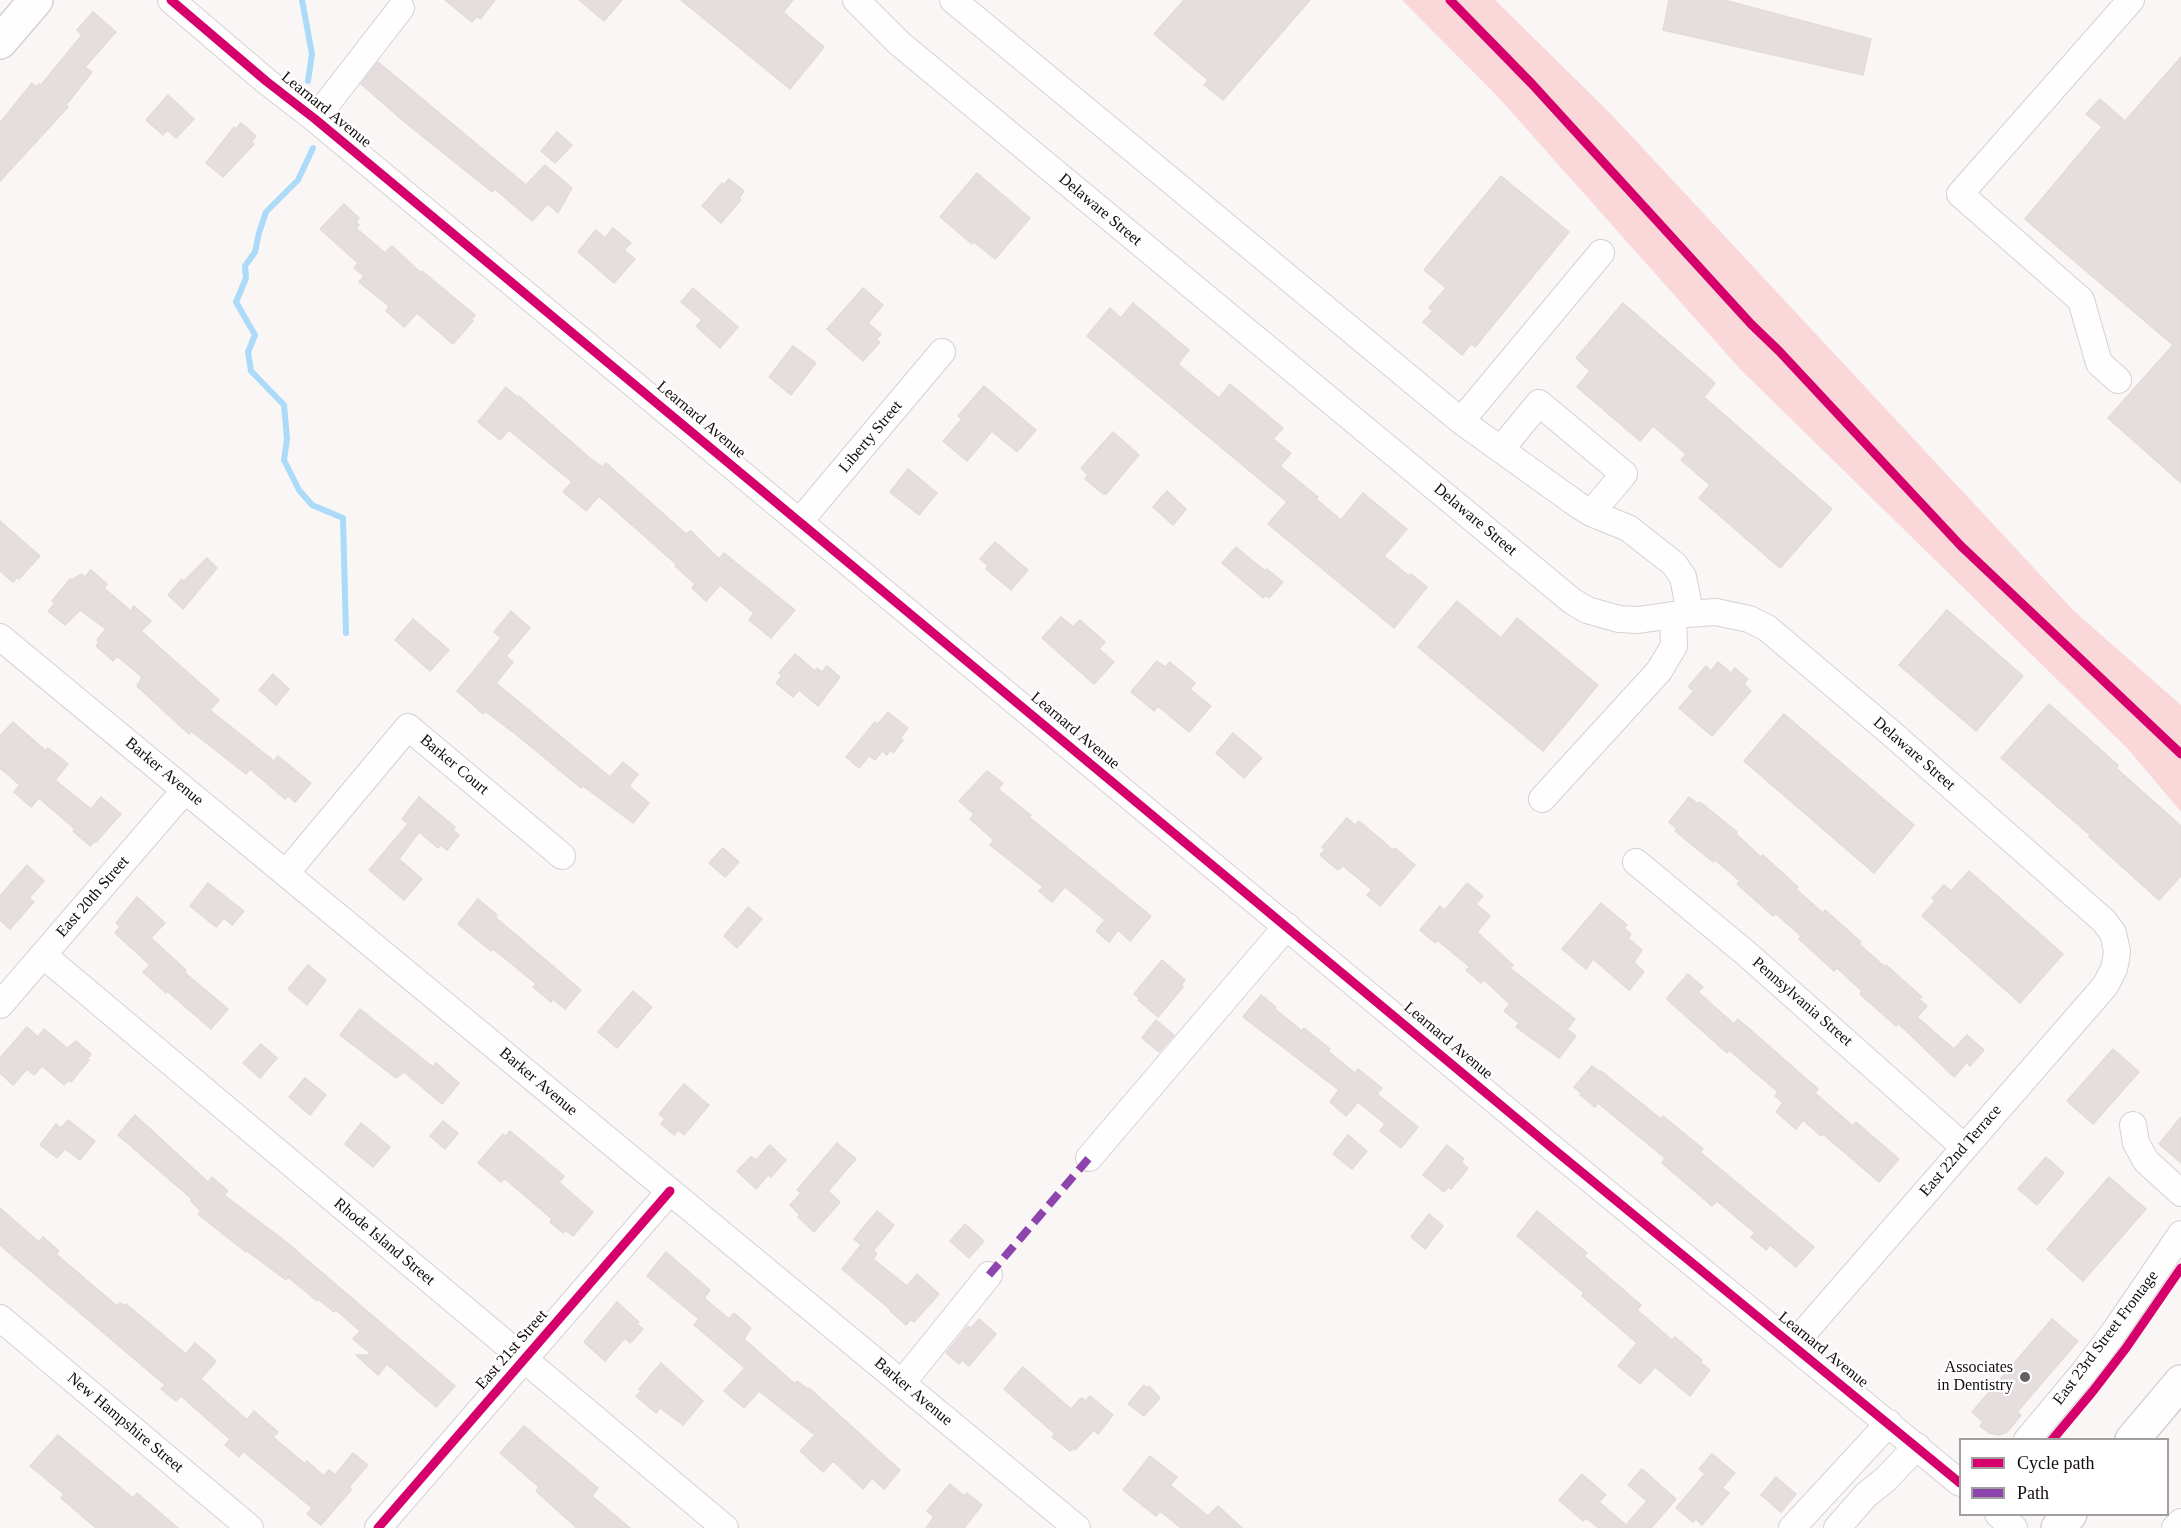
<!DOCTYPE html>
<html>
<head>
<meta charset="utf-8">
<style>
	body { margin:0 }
	#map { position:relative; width:2181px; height:1528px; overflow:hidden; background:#fbf6f6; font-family:Georgia,serif }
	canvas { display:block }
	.legend { position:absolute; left:1959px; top:1438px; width:210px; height:78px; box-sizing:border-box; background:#fff; border:2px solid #a19e9e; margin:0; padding:8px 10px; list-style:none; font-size:18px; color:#140c0d }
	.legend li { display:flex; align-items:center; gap:12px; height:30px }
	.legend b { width:30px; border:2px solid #a19e9e }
</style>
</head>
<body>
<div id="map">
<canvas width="2181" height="1528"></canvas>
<ul class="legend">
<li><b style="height:8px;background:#d6006c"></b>Cycle path</li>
<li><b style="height:8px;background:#8e44ad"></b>Path</li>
</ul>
</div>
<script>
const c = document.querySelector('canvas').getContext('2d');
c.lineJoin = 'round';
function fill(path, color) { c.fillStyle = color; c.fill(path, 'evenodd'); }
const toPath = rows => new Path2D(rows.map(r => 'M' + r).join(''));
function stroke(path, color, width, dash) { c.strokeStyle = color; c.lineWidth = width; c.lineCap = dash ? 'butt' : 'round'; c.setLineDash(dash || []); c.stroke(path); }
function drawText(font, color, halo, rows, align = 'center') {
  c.font = font + ' Georgia,serif'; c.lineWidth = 4.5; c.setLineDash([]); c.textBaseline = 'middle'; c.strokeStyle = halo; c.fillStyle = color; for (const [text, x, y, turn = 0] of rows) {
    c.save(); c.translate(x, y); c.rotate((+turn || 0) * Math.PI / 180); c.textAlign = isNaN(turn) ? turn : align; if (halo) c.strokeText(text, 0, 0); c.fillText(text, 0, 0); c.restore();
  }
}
const green = toPath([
	[1402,0,1495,0,1610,113,2074,611,2181,705,2181,812,2128,749,1740,369,1499,98]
]);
const stream = toPath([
	[302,0,312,54,308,81],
	[313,148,298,180,266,212,259,233,255,252,245,266,246,278,236,302,255,335,248,352,251,371,284,405,287,439,284,460,299,490,312,505,343,518,346,633]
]);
const building = toPath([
	[445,0,495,0,480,19,477,16,472,22,445,0],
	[579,0,622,0,604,21,579,0],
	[681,0,793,0,783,12,824,47,790,89,681,0],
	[1184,0,1310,0,1223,100,1204,85,1208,80,1154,34,1184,0],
	[1669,0,1724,0,1871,39,1863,75,1663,30,1669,0],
	[93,12,116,32,85,67,92,72,66,105,68,107,0,181,0,123,32,83,36,87,39,84,41,85,82,35,77,30,93,12],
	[2181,57,2181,483,2108,418,2173,345,2025,219,2102,127,2086,114,2100,99,2125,121,2181,57],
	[378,62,526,185,545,165,572,188,558,213,548,204,532,221,495,189,492,192,407,124,361,84,378,62],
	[168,95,194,119,176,138,167,130,163,135,146,120,168,95],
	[241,123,256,136,251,142,254,144,223,177,206,163,234,127,236,129,241,123],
	[557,132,572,145,555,163,541,151,557,132],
	[977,173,1030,218,995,259,974,242,972,244,940,217,977,173],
	[1501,176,1569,232,1475,347,1471,344,1462,355,1423,322,1433,311,1429,308,1446,288,1424,270,1501,176],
	[729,179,744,191,739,198,741,200,721,223,702,206,722,183,724,185,729,179],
	[344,204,359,218,356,222,359,225,356,228,385,253,392,246,421,273,422,271,475,315,471,320,473,321,453,344,417,313,404,327,386,311,389,306,359,282,364,276,354,268,358,263,320,229,344,204],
	[613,228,631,243,624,250,635,259,614,283,578,252,596,230,605,238,613,228],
	[693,288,738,327,720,348,696,326,702,320,681,302,693,288],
	[863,288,883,305,868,323,881,334,876,340,880,342,863,361,827,329,863,288],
	[1133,303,1189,350,1178,364,1219,398,1230,384,1283,428,1273,439,1291,453,1280,466,1318,497,1316,499,1341,520,1363,493,1407,529,1384,556,1409,576,1411,574,1427,587,1394,628,1268,524,1287,502,1087,336,1110,308,1121,318,1133,303],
	[1623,303,1715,383,1704,397,1832,509,1780,568,1699,498,1710,485,1681,460,1686,454,1653,426,1640,441,1577,387,1590,371,1576,358,1623,303],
	[793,346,816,363,791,395,769,377,793,346],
	[984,386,1036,430,1017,452,992,431,967,461,943,441,962,419,958,416,984,386],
	[506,387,517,397,519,396,591,459,603,467,606,463,686,534,691,531,719,559,724,553,795,610,771,638,749,620,754,613,720,585,706,601,692,588,695,584,675,566,676,564,599,496,586,511,563,492,572,482,509,430,500,440,478,422,506,387],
	[1113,432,1139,455,1106,494,1103,494,1085,479,1088,475,1081,468,1113,432],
	[908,469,937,493,919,515,890,492,908,469],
	[1167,491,1186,509,1173,525,1153,507,1167,491],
	[0,521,40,556,19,579,17,577,13,582,0,571,0,521],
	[995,542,1028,570,1011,590,986,569,988,566,980,559,995,542],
	[1236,547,1265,571,1267,569,1283,582,1269,598,1265,595,1263,598,1222,563,1236,547],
	[207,558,217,568,183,609,168,595,182,579,184,581,207,558],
	[91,570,107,584,104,588,131,611,134,606,151,621,141,631,219,700,210,710,274,761,278,756,311,783,295,802,288,796,285,799,250,769,246,774,191,731,189,734,167,714,137,686,142,677,117,656,113,661,96,646,99,642,97,640,106,629,80,610,65,625,48,611,55,603,52,601,70,579,72,580,81,574,85,577,91,570],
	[1457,601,1501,638,1517,618,1598,685,1543,751,1418,647,1457,601],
	[1947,610,2023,676,1976,731,1899,665,1947,610],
	[511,611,530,628,506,656,513,662,496,683,610,777,623,762,638,774,629,786,649,803,633,823,583,786,581,788,518,736,485,711,483,714,457,691,501,638,494,632,511,611],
	[1061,617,1073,627,1080,620,1105,642,1099,649,1114,662,1094,684,1042,638,1061,617],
	[413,619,449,650,430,671,395,640,413,619],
	[795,654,815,671,817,668,822,672,827,666,840,677,818,706,799,690,793,697,776,683,782,676,779,673,795,654],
	[1157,661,1165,667,1170,662,1195,683,1190,689,1211,706,1189,732,1158,706,1154,711,1131,692,1157,661],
	[1718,662,1731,673,1735,668,1748,679,1744,684,1751,691,1712,736,1679,708,1694,691,1688,687,1706,666,1711,671,1718,662],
	[273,674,289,689,276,705,259,690,273,674],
	[2049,704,2118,765,2116,768,2181,826,2181,876,2159,900,2089,837,2090,835,2001,758,2049,704],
	[888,712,908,728,900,738,903,740,893,753,890,750,887,755,882,751,875,760,869,756,859,768,846,757,875,722,878,724,888,712],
	[1784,714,1914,825,1874,873,1744,761,1784,714],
	[13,722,46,751,48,748,68,764,55,780,91,809,101,797,121,814,96,842,95,841,90,846,73,831,75,829,39,798,31,807,14,792,20,785,0,768,0,736,13,722],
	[1233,733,1262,758,1244,778,1216,753,1233,733],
	[987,771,1003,783,998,789,1031,815,1029,817,1151,916,1130,941,1118,930,1109,942,1096,931,1105,920,1065,887,1052,902,1039,891,1043,887,990,845,994,840,970,819,974,814,959,801,987,771],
	[419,797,455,827,453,830,459,835,447,850,441,845,438,848,419,832,399,859,422,879,404,900,369,870,408,824,402,819,419,797],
	[1689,797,1698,804,1700,802,1737,832,1735,833,1749,846,1761,857,1763,855,1798,887,1796,889,1823,913,1825,910,1861,942,1859,944,1885,967,1886,965,1922,997,1919,999,1927,1006,1917,1017,1954,1049,1967,1035,1984,1050,1970,1066,1967,1062,1954,1077,1898,1023,1896,1026,1860,994,1862,991,1837,968,1834,971,1799,939,1801,936,1775,913,1773,916,1737,884,1740,881,1715,860,1713,862,1675,831,1677,829,1669,822,1689,797],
	[1347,818,1355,825,1359,821,1393,850,1395,848,1415,865,1380,906,1367,895,1372,890,1343,866,1338,870,1320,855,1325,850,1322,847,1347,818],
	[723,848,739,862,725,877,709,863,723,848],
	[27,865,44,881,29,898,34,902,10,929,0,920,0,896,27,865],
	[1969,871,2063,954,2020,1003,1922,916,1935,901,1932,898,1944,885,1951,891,1969,871],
	[208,883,244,911,232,925,224,918,216,927,190,906,208,883],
	[1467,883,1483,896,1476,904,1490,916,1477,932,1513,965,1510,968,1575,1019,1567,1029,1576,1036,1559,1058,1516,1027,1519,1023,1504,1011,1510,1004,1484,980,1481,983,1466,970,1470,967,1437,940,1435,943,1420,930,1440,906,1445,910,1467,883],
	[137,897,165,923,151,938,186,970,184,972,228,1009,211,1029,167,991,166,993,143,972,150,965,115,933,120,927,116,923,137,897],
	[478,899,497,915,495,917,581,990,565,1009,553,999,551,1002,533,987,536,984,507,960,493,949,491,951,458,924,478,899],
	[1601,903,1627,925,1624,928,1631,934,1628,938,1642,950,1634,962,1644,972,1629,990,1593,959,1586,969,1562,949,1601,903],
	[748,907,762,919,737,948,724,936,748,907],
	[1162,960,1185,980,1181,985,1183,987,1158,1017,1138,1000,1139,998,1134,994,1162,960],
	[308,965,326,980,307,1005,288,989,308,965],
	[1688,974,1703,987,1698,992,1734,1024,1738,1019,1818,1089,1815,1093,1853,1126,1856,1122,1899,1159,1879,1182,1823,1134,1821,1136,1803,1120,1796,1129,1776,1112,1783,1103,1775,1096,1778,1092,1729,1050,1727,1053,1670,1002,1667,998,1688,974],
	[633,991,652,1007,617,1048,598,1032,633,991],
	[1261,995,1276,1007,1275,1009,1302,1031,1304,1028,1330,1049,1328,1051,1355,1073,1358,1069,1382,1088,1377,1094,1418,1127,1401,1148,1380,1131,1385,1124,1358,1102,1346,1116,1330,1102,1339,1090,1243,1017,1261,995],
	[360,1009,433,1067,436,1063,459,1083,442,1104,404,1072,396,1078,340,1035,360,1009],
	[1156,1020,1174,1035,1159,1052,1142,1038,1156,1020],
	[27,1027,38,1037,44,1029,67,1048,76,1041,91,1054,87,1059,89,1060,71,1082,69,1080,64,1085,42,1066,34,1075,27,1069,13,1085,0,1073,0,1058,27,1027],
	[261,1044,277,1058,260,1078,243,1063,261,1044],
	[2113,1049,2139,1072,2093,1124,2067,1101,2113,1049],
	[1592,1066,1600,1072,1601,1071,1661,1119,1663,1116,1703,1149,1700,1152,1814,1247,1796,1267,1770,1245,1766,1250,1751,1237,1755,1233,1717,1201,1712,1206,1662,1163,1665,1158,1598,1103,1595,1107,1580,1095,1582,1094,1574,1087,1592,1066],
	[305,1078,326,1095,310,1115,289,1097,305,1078],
	[684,1084,709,1105,684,1135,678,1130,674,1135,661,1124,665,1119,659,1114,684,1084],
	[135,1115,208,1182,212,1177,228,1191,224,1195,285,1241,455,1386,436,1407,387,1364,378,1375,356,1355,368,1355,370,1353,353,1339,360,1331,336,1310,334,1312,318,1299,317,1301,288,1277,286,1280,247,1251,246,1252,198,1214,201,1211,191,1201,192,1199,118,1135,135,1115],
	[2181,1117,2181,1163,2159,1144,2181,1117],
	[68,1120,95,1141,80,1160,65,1149,57,1158,40,1145,56,1124,61,1128,68,1120],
	[443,1121,458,1133,445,1149,430,1136,443,1121],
	[361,1123,390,1147,373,1167,345,1144,361,1123],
	[510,1131,564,1176,559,1182,593,1212,573,1236,565,1230,563,1233,550,1222,552,1219,504,1178,501,1182,478,1163,503,1134,506,1136,510,1131],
	[1348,1135,1367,1151,1352,1169,1333,1154,1348,1135],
	[837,1143,856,1159,828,1191,840,1202,814,1232,798,1217,800,1215,790,1205,801,1193,797,1190,837,1143],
	[770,1145,786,1160,771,1177,768,1175,756,1189,737,1171,751,1157,756,1160,770,1145],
	[1447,1145,1464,1159,1461,1162,1468,1168,1451,1189,1448,1187,1444,1192,1423,1175,1447,1145],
	[2046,1157,2064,1173,2037,1205,2018,1189,2046,1157],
	[2109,1177,2146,1209,2083,1281,2047,1249,2109,1177],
	[0,1208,39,1242,43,1237,59,1251,56,1254,117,1306,120,1303,125,1306,126,1304,186,1354,195,1343,216,1361,201,1379,247,1420,254,1411,278,1432,273,1437,305,1464,307,1461,324,1476,329,1470,335,1475,353,1453,368,1465,349,1487,352,1489,321,1525,307,1514,312,1508,243,1451,239,1457,225,1445,230,1439,181,1396,176,1401,161,1389,165,1385,0,1245,0,1208],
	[877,1211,894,1225,873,1251,877,1253,873,1259,907,1286,917,1274,939,1294,914,1322,911,1319,906,1325,890,1311,891,1310,842,1269,861,1245,854,1239,877,1211],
	[1537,1211,1587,1253,1584,1256,1641,1305,1637,1310,1672,1340,1675,1337,1702,1360,1700,1362,1710,1370,1690,1396,1655,1367,1640,1384,1618,1366,1637,1343,1582,1296,1584,1293,1517,1236,1537,1211],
	[1429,1214,1443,1226,1425,1249,1411,1237,1429,1214],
	[965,1224,984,1241,969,1258,950,1241,965,1224],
	[666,1252,710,1290,704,1298,729,1319,734,1313,751,1328,744,1339,795,1384,797,1381,808,1389,809,1388,900,1470,884,1489,872,1478,863,1489,833,1461,823,1472,800,1451,815,1435,759,1391,744,1408,724,1391,745,1368,694,1325,699,1319,647,1276,666,1252],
	[617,1302,639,1322,637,1324,643,1329,630,1343,625,1338,605,1361,584,1342,617,1302],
	[979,1319,996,1334,969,1366,962,1360,959,1364,946,1353,968,1326,971,1328,979,1319],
	[2052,1319,2078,1341,2017,1412,2021,1415,2007,1432,1999,1435,1989,1433,1980,1426,1983,1422,1972,1412,2052,1319],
	[661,1363,703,1401,683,1425,660,1408,656,1413,636,1396,641,1391,639,1389,661,1363],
	[1023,1367,1071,1409,1081,1398,1086,1401,1090,1396,1113,1415,1098,1434,1094,1430,1075,1450,1073,1448,1070,1451,1052,1437,1055,1434,1004,1389,1023,1367],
	[1144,1385,1147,1388,1149,1386,1160,1398,1144,1416,1128,1404,1144,1385],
	[524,1426,598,1488,592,1496,630,1528,577,1528,536,1491,539,1487,500,1453,524,1426],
	[58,1435,133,1498,137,1493,178,1528,96,1528,61,1498,64,1494,30,1466,58,1435],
	[1712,1454,1735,1473,1722,1488,1729,1493,1702,1525,1696,1519,1693,1522,1676,1508,1705,1474,1699,1469,1712,1454],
	[1150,1456,1177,1477,1170,1485,1208,1516,1218,1506,1242,1528,1181,1528,1160,1511,1156,1516,1123,1490,1150,1456],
	[1642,1469,1676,1499,1651,1528,1599,1528,1586,1518,1583,1521,1559,1500,1582,1474,1606,1495,1599,1502,1626,1525,1647,1501,1628,1485,1642,1469],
	[1776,1477,1796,1494,1781,1512,1761,1495,1776,1477],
	[950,1484,964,1496,967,1493,982,1505,964,1528,926,1528,934,1517,927,1511,950,1484]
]);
const minor = toPath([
	[171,0,266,81,315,119,1557,1152,1960,1483],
	[856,0,899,43,1572,601,1587,610,1619,619,1638,620,1673,615,1716,612,1749,619,1767,628,1891,733,2104,921,2113,933,2117,951,2116,959,2114,969,2105,986,1793,1345],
	[953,0,1461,421,1578,505,1591,513,1628,528,1674,564,1683,577,1690,613],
	[315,119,401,8],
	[2118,380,2099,363,2081,300,1960,194,2131,0],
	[1461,421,1601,253],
	[1501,449,1539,403,1624,474,1591,513],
	[800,521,942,352],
	[0,637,1077,1528],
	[1542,799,1659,671,1674,646,1673,615],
	[1636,862,1748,955,1964,1147],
	[286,873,408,727,562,856],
	[43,955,725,1528],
	[0,1005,185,790],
	[2133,1125,2136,1143,2146,1161,2181,1193],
	[1089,1158,1287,926],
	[0,1318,250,1528],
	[902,1383,989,1275],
	[2027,1440,2083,1373,2112,1335,2181,1234],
	[1998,1514,2014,1528],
	[378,1528,670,1191],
	[1792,1528,1889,1423],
	[1837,1528,1866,1495,1886,1479,1917,1446],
	[2175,1528,2181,1522]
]);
const major = toPath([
	[0,42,36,0],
	[2132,1440,2181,1382],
	[2058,1528,2070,1514]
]);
const quiet = toPath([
	[989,1275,1089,1158]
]);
const cycleway = toPath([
	[171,0,266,81,315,119,1557,1152,1960,1483],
	[1450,0,1532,84,1751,324,1779,351,1961,546,2181,754],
	[2052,1440,2093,1391,2126,1348,2181,1268],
	[378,1528,670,1191]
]);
const markers = [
	[2025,1377,6,"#655e5f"]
];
const streetNames = [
	["Learnard Avenue",326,110,39],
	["Delaware Street",1100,210,40],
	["Learnard Avenue",701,420,40],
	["Liberty Street",871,437,-50],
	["Delaware Street",1475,520,40],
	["Learnard Avenue",1075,731,40],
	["Delaware Street",1914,754,41],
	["Barker Court",454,765,40],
	["Barker Avenue",164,772,40],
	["East 20th Street",93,897,-49],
	["Pennsylvania Street",1802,1002,41],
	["Learnard Avenue",1448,1041,40],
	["Barker Avenue",538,1082,40],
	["East 22nd Terrace",1961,1151,-49],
	["Rhode Island Street",384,1242,40],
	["East 23rd Street Frontage",2106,1338,-53],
	["East 21st Street",512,1350,-49],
	["Learnard Avenue",1823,1350,39],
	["Barker Avenue",913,1392,40],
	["New Hampshire Street",125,1423,40]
];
const poiNames = [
	["Associates",2013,1368],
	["in Dentistry",2013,1386]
];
fill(green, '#fad8d9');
stroke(stream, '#abdbf8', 6);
fill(building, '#e6dede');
stroke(building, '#e2dbdb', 1.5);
stroke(minor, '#d7d0d0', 28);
stroke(major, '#d7d0d0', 36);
stroke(minor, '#fefefe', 26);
stroke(major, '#fefefe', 33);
stroke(quiet, '#8e44ad', 8, [15, 8]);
stroke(cycleway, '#d6006c', 9);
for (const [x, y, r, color] of markers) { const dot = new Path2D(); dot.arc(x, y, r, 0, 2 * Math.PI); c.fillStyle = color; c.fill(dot); stroke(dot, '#fff', 2); }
drawText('16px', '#140c0d', '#fff', streetNames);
drawText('16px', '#140c0d', '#fff', poiNames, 'right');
</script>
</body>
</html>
